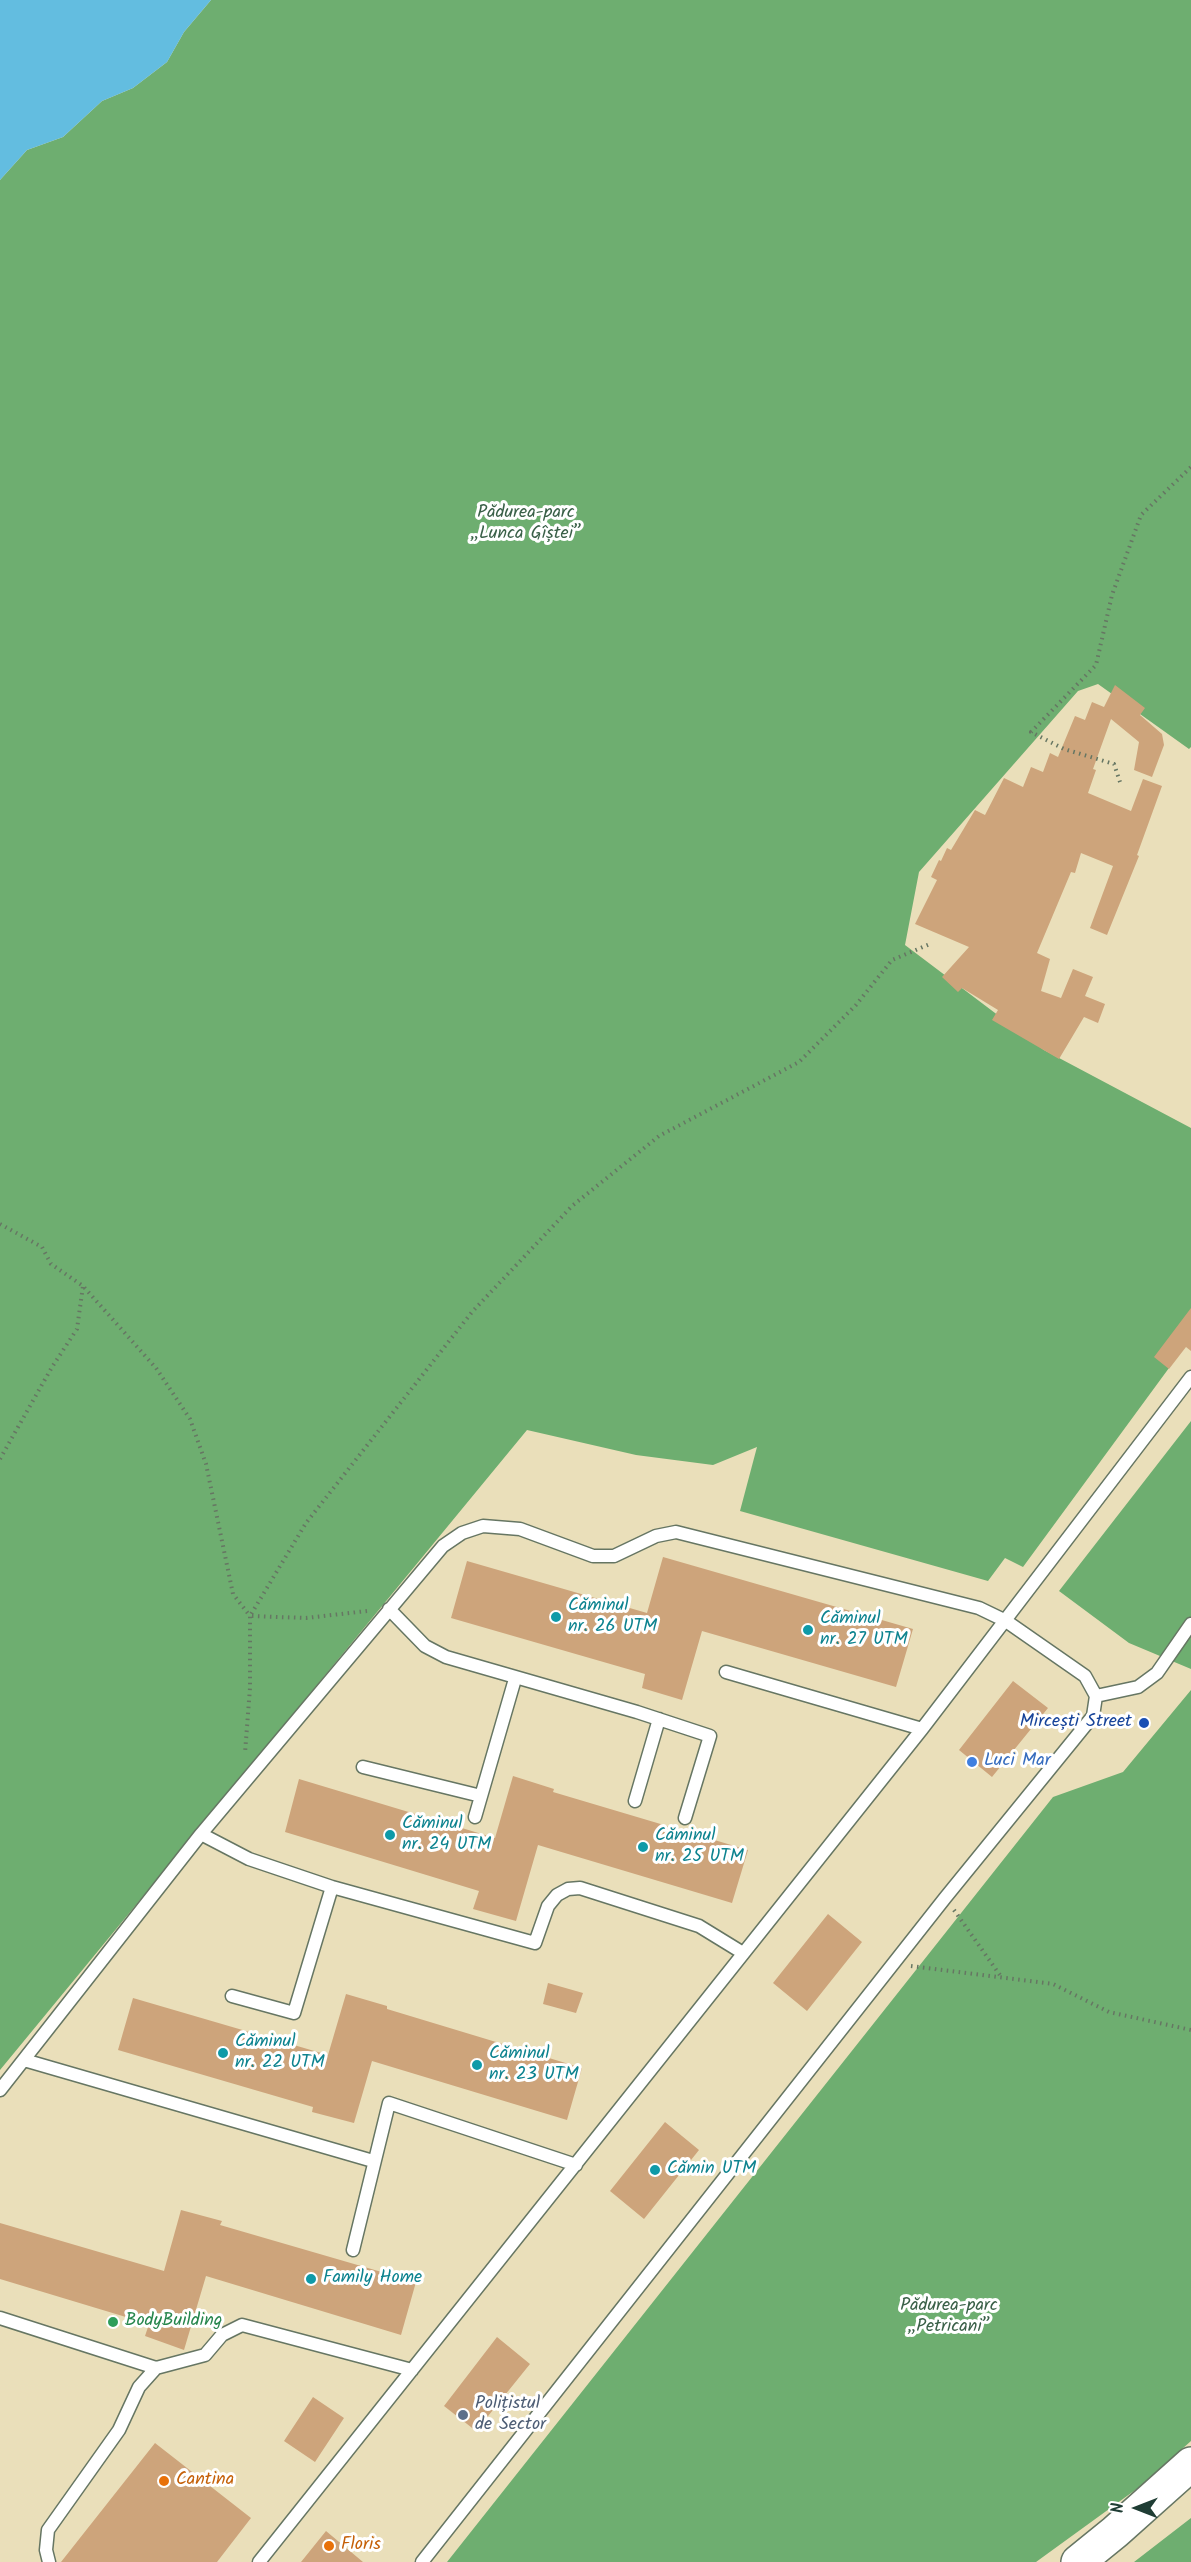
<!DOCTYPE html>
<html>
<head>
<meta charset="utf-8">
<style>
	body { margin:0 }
	#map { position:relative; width:1191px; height:2562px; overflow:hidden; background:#eadfba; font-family:Kalam,sans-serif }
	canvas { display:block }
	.north { position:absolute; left:1107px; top:2478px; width:60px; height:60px; -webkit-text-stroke:4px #fff; paint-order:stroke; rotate:270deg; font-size:16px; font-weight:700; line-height:24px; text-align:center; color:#1f3d34 }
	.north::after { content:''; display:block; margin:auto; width:21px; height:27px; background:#1f3d34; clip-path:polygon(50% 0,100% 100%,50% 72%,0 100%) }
</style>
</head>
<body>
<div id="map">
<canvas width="1191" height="2562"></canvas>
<div class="north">N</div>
</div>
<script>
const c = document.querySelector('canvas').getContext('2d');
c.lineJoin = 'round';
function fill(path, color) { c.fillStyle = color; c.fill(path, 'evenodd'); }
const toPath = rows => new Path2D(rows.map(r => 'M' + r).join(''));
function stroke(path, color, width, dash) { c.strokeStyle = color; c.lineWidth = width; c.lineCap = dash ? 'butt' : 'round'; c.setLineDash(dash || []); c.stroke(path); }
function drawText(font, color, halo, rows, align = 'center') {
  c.font = font + ' Kalam,sans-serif'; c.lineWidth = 6; c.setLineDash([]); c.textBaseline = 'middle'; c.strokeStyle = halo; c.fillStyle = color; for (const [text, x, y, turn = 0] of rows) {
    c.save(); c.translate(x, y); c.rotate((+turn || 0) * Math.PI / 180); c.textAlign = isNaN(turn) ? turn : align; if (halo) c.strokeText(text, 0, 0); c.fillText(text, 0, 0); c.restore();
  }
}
const forest = toPath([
	[211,0,1191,0,1191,747,1189,749,1098,684,1078,691,919,872,905,945,1044,1050,1191,1128,1191,1338,1023,1567,1005,1558,988,1581,740,1511,757,1447,713,1465,636,1455,527,1430,0,2070,0,180,27,150,63,137,102,101,133,88,167,62,184,32],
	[1191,1421,1191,1669,1129,1643,1059,1591],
	[1191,1690,1191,2441,1138,2488,1036,2562,447,2562,1053,1797,1123,1772],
	[1191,2518,1191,2562,1134,2562]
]);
const water = toPath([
	[0,0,211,0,184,32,167,62,133,88,102,101,63,137,27,150,0,180]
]);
const building = toPath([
	[1115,685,1145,708,1140,715,1162,734,1164,745,1152,777,1134,770,1139,742,1111,719,1093,769,1096,770,1088,793,1131,811,1143,779,1162,786,1137,855,1139,856,1107,935,1090,928,1113,866,1081,853,1075,873,1071,872,1037,953,1050,959,1041,991,1061,998,1073,969,1093,977,1085,996,1105,1004,1098,1023,1084,1017,1059,1059,992,1020,998,1010,962,988,958,992,942,977,969,947,915,924,937,880,931,877,939,860,941,861,947,848,951,850,975,810,985,815,1004,778,1023,787,1031,767,1043,772,1050,753,1058,757,1075,716,1085,720,1092,702,1104,707],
	[1191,1308,1191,1351,1186,1347,1169,1369,1154,1357],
	[663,1557,913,1629,896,1687,702,1631,682,1700,642,1688,645,1674,451,1618,467,1561,647,1613],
	[1013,1681,1048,1708,992,1777,959,1750],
	[513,1776,554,1789,553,1792,748,1850,732,1903,538,1845,516,1921,473,1909,479,1891,285,1832,299,1779,495,1838],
	[828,1914,862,1942,807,2011,773,1983],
	[548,1983,583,1993,576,2013,543,2004],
	[346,1994,387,2006,387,2009,582,2068,567,2120,372,2061,354,2123,312,2112,313,2107,118,2050,133,1998,328,2055],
	[665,2122,699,2150,644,2219,610,2191],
	[181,2210,222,2221,220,2225,416,2282,401,2335,206,2276,184,2350,145,2336,149,2324,0,2279,0,2223,164,2271],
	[497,2337,530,2364,476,2431,444,2406],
	[313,2397,344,2418,315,2462,284,2441],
	[155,2443,251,2518,217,2562,61,2562],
	[326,2531,363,2562,301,2562]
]);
const path = toPath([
	[1120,782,1114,764,1064,749,1031,732,1096,665,1112,595,1141,515,1191,467],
	[0,1224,42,1247,51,1264,83,1286,156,1368,190,1419,206,1464,233,1594,250,1616,250,1688,245,1753],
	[0,1459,52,1367,77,1329,83,1286],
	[367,1611,306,1618,250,1616,306,1523,472,1312,572,1206,659,1136,799,1062,856,1005,892,960,930,944],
	[954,1910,1002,1978],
	[911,1966,1053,1984,1109,2012,1191,2030]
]);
const lane = toPath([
	[389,1609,425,1646,446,1657,637,1712,710,1736,685,1818],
	[726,1672,922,1729],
	[1096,1696,1138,1687,1157,1673,1191,1624],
	[363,1767,481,1796],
	[635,1801,659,1719],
	[475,1817,515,1679],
	[201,1834,249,1859,332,1887,535,1943,548,1906,557,1895,568,1889,580,1888,699,1926,743,1953],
	[232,1996,294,2013,332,1887],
	[24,2060,373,2161],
	[0,2090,201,1834,443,1546,462,1533,483,1526,520,1529,593,1556,614,1556,656,1536,676,1532,979,1608,1006,1621,1085,1676,1096,1696,1093,1716,945,1898,422,2562],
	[353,2250,389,2103,576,2165],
	[0,2318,156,2368,205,2355,222,2335,242,2325,412,2370],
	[49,2562,46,2550,48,2530,119,2430,139,2387,156,2368],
	[259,2562,922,1729,1191,1377]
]);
const secondary = toPath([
	[1078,2562,1115,2532,1191,2464]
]);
const markers = [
	[556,1617,6,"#0f9aa8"],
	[808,1630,6,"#0f9aa8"],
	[1144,1723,6,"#1a4fb4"],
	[972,1762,6,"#3f7fe0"],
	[390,1835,6,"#0f9aa8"],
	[643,1847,6,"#0f9aa8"],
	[223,2053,6,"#0f9aa8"],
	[477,2065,6,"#0f9aa8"],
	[655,2170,6,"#0f9aa8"],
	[311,2279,6,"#0f9aa8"],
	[113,2322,6,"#2e9e5b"],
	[463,2415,6,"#5c6f8a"],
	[164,2481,6,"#e8710a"],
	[329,2546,6,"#e8710a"]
];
const parkNames = [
	["Pădurea-parc",526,514],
	["„Lunca Gîștei”",526,535],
	["Pădurea-parc",949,2307],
	["„Petricani”",949,2328]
];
const cultureNames = [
	["Căminul",568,1607],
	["nr. 26 UTM",568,1628],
	["Căminul",820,1620],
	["nr. 27 UTM",820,1641],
	["Căminul",402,1825],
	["nr. 24 UTM",402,1846],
	["Căminul",655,1837],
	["nr. 25 UTM",655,1858],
	["Căminul",235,2043],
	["nr. 22 UTM",235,2064],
	["Căminul",489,2055],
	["nr. 23 UTM",489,2076],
	["Cămin UTM",667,2170],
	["Family Home",323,2279]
];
const transitNames = [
	["Mircești Street",1132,1723]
];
const shopNames = [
	["Luci Mar",984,1762]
];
const leisureNames = [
	["BodyBuilding",125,2322]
];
const serviceNames = [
	["Polițistul",475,2405],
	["de Sector",475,2426]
];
const foodNames = [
	["Cantina",176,2481],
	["Floris",341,2546]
];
fill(forest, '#6eae70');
fill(water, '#63bde0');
fill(building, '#cda47b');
stroke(lane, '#667663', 15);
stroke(secondary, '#667663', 36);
stroke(path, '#667663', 4, [1.5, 4.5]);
stroke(lane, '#fff', 12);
stroke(secondary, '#fff', 33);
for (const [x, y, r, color] of markers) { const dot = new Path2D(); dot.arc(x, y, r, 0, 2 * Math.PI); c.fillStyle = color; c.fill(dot); stroke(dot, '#fff', 2); }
drawText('18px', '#3a6048', '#fff', parkNames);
drawText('18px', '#0d838f', '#fff', cultureNames, 'left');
drawText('18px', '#164399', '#fff', transitNames, 'right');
drawText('18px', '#366cbe', '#fff', shopNames, 'left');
drawText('18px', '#27864d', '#fff', leisureNames, 'left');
drawText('18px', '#4e5e75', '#fff', serviceNames, 'left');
drawText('18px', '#c56008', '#fff', foodNames, 'left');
</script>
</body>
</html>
